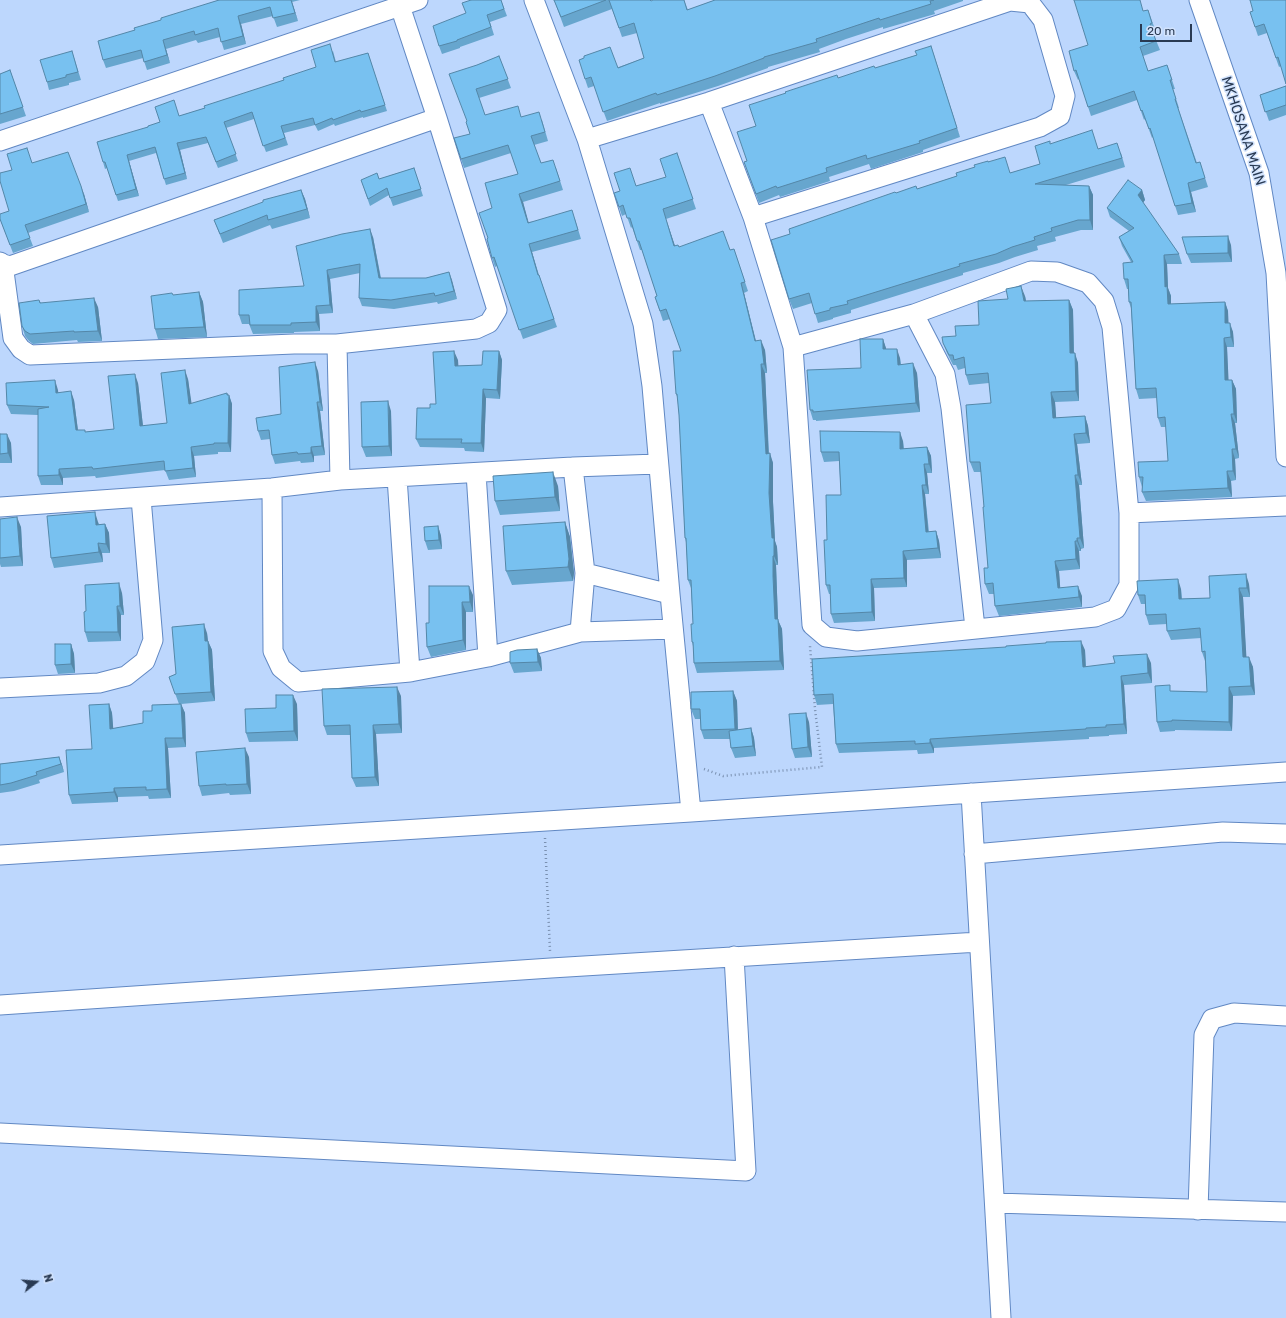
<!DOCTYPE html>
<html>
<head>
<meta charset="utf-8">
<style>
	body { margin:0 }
	#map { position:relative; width:1286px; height:1318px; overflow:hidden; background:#bdd7fd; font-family:Rubik,sans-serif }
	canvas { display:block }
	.north { position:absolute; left:16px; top:1262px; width:40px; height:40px; -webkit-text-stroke:3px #d2e3fd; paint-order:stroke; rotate:73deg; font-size:11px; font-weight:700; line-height:16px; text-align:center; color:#293a53 }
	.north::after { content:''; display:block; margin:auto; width:14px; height:18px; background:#293a53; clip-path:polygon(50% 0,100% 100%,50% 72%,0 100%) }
	.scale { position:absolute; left:1140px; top:24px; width:52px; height:18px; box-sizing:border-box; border:2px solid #293a53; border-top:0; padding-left:5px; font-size:12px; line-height:14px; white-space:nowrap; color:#293a53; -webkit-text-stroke:3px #d2e3fd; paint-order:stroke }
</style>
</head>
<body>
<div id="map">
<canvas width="1286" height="1318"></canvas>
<div class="north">N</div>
<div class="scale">20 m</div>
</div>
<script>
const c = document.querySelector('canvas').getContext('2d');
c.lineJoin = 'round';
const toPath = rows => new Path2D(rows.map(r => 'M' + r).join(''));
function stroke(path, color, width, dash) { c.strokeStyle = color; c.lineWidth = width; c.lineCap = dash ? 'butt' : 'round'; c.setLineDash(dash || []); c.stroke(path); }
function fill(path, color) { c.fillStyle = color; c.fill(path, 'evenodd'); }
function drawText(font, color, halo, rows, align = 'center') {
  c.font = font + ' Rubik,sans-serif'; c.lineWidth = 3; c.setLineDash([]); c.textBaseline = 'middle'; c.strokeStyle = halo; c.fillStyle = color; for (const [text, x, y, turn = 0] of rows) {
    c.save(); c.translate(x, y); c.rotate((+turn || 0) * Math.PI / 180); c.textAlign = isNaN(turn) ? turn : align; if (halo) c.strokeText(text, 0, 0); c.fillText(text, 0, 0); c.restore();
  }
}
const path = toPath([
	[704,769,723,776,822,767,815,709,810,646],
	[545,838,550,951]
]);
const minor = toPath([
	[534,0,587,139,643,324,652,386,670,594,691,812],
	[1199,0,1259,173,1276,273,1286,457],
	[709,102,753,217,793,347,812,625,826,637,857,641,1095,617,1116,609,1129,585,1129,513,1112,327,1104,301,1088,283,1057,272,1031,271,914,314,793,347],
	[587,139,709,102,1010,1,1030,3,1043,20,1065,96,1060,116,1040,127,753,217],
	[0,141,418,0],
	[0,262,3,264,10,266,437,118],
	[3,264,13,338,21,349,30,355,294,344,337,344],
	[914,314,945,374,951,408,975,628],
	[573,467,585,573,580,632],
	[476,473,488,657],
	[397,477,410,672],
	[340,480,337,344,476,329,489,323,497,310,437,118,400,6],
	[272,488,273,651,281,668,298,682,410,672,488,657,580,632,673,629],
	[0,507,272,488,340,480,573,467,658,464],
	[1129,513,1286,506],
	[585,573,670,594],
	[0,688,99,683,126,676,145,661,153,640,141,498],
	[971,793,1001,1318],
	[974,854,1223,832,1286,834],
	[0,855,691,812,1286,772],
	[0,1005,551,968,979,942],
	[0,1133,746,1171,734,956],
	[995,1203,1286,1212],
	[1198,1210,1204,1035,1212,1019,1234,1013,1286,1016]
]);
const wall = toPath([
	[219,0,300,0,292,2,298,21,277,27,273,16,241,24,246,44,224,50,220,37,198,43,196,40,166,49,170,63,147,70,143,58,106,68,103,60,135,30],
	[501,0,507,16,490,22,494,35,460,47,460,48,442,54,439,46],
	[554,0,650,0,651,1,684,0,688,10,715,0,963,0,963,1,934,11,935,14,883,29,883,27,846,39,819,49,820,52,768,67,768,68,718,86,660,104,660,103,607,121,594,86,588,88,585,79,644,58,637,33,622,37,612,9,564,27],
	[1286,0,1281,66,1279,67,1267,33,1258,36,1255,27,1253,11],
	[1148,10,1156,32,1153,33,1160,50,1143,56,1148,71,1167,65,1175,89,1173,89,1179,108,1178,108,1197,163,1200,162,1208,187,1191,192,1196,212,1178,215,1153,137,1152,138,1145,119,1144,120,1137,100,1091,116,1079,79,1078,80,1074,71,1088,45,1144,11],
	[931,46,960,137,923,150,923,152,871,169,869,164,829,177,830,181,780,197,779,195,759,203,744,162,747,161,756,126,838,78,875,68,917,55],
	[72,51,81,80,69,83,69,85,49,90,47,82],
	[333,51,336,62,368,53,387,111,363,118,363,117,335,126,334,124,318,131,315,125,284,133,288,145,266,152,254,119,226,128,238,161,218,168,208,143,180,150,187,179,166,185,156,153,129,161,139,196,118,201,107,168,105,169,103,162,148,127,160,122,205,108,284,80,316,67],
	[499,56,511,88,479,98,485,115,522,117,542,120,548,141,534,145,541,163,556,168,563,190,523,202,528,222,575,219,581,239,532,252,539,275,557,327,523,339,497,266,495,267,492,258,488,238,492,208,518,174,511,153,464,168,461,159,470,134,467,121,477,65],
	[10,70,26,116,0,124,0,74],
	[1286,86,1286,115,1269,121,1260,95],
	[1050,144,1098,149,1121,153,1125,167,1066,185,1089,186,1093,195,1093,230,1081,230,1055,237,1056,241,1037,246,1038,250,1015,257,999,263,963,273,963,275,851,310,851,313,833,318,833,319,818,323,812,303,793,309,789,299,790,234,896,193,917,189,957,176,988,162,1010,173,1040,164],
	[677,153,696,209,666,219,675,246,679,247,730,250,734,249,748,291,744,293,756,341,765,350,767,373,765,373,769,453,773,463,773,502,775,541,777,547,778,565,776,565,778,620,782,629,784,670,697,673,694,663,693,646,692,642,693,624,691,588,688,580,686,542,685,538,679,415,678,399,676,394,681,351,670,319,663,321,655,297,657,296,642,250,640,250,632,227,631,228,626,214,622,216,619,207,636,186,666,177],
	[32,163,84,194,89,212,28,233,33,246,13,253,0,219,9,211,12,170],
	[414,168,423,196,393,206,389,195,370,206,361,180,379,179],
	[301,190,305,199,310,218,272,229,270,225,223,243,214,220],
	[1142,190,1145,200,1143,203,1179,254,1182,264,1167,264,1168,288,1171,296,1171,304,1225,302,1228,311,1228,323,1233,332,1234,347,1227,347,1228,380,1232,380,1236,389,1237,423,1235,423,1239,458,1235,459,1236,480,1231,481,1232,497,1146,501,1142,492,1142,487,1139,477,1168,461,1166,427,1161,427,1158,418,1157,398,1139,399,1136,389,1131,308,1129,302,1128,289,1127,289,1124,279,1131,262,1122,246,1119,237,1129,231,1110,217,1107,208],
	[373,237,381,278,426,278,449,272,457,299,438,304,437,302,394,309,362,306,359,298,360,273,330,279,333,313,319,314,320,331,294,332,294,333,253,334,249,324,242,324,239,315,304,286],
	[1231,245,1232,262,1191,263,1187,254],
	[199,292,203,302,207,337,158,339,155,329],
	[1025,296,1026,301,1069,300,1073,310,1074,353,1078,363,1079,401,1055,402,1056,418,1085,416,1088,426,1090,443,1077,444,1082,485,1079,485,1084,548,1081,549,1081,551,1079,551,1080,569,1059,571,1060,588,1082,596,1082,607,999,616,995,606,994,594,989,594,985,584,988,568,984,507,981,472,974,472,970,462,991,403,989,383,969,385,966,375,965,368,958,370,956,365,953,365,947,353,943,343,956,336,979,325],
	[39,300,41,303,98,307,102,341,78,342,77,340,33,344,29,341,25,336,22,326],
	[883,339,886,349,900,358,901,364,917,373,920,412,816,421,816,420,813,420,810,410,861,368],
	[499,351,502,360,500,399,486,398,484,452,465,451,464,448,420,447,416,439,430,408,436,404,458,360,458,366,482,365],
	[318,371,323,411,320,411,325,455,314,456,314,462,301,463,300,461,275,464,272,455,270,439,261,440,258,431,281,414],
	[188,379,191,404,229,395,232,404,231,452,218,452,218,454,194,456,196,477,169,480,165,470,96,478,95,476,63,478,63,485,41,485,38,476,38,415,11,414,7,405,58,390,58,392,74,400,78,430,86,432,114,429,138,383,143,426,167,423],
	[391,411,392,456,366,457,362,447],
	[0,434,11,443,12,463,0,463],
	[903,441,904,449,927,447,931,456,932,473,927,473,929,494,925,494,929,532,936,531,939,541,941,558,907,560,907,587,874,588,875,621,834,623,831,614,830,594,829,594,826,585,827,540,841,495,839,461,824,462,821,452],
	[558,486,560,511,500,515,495,501],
	[0,519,21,527,23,566,1,567,0,564],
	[98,522,99,524,105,524,109,533,110,553,102,553,103,562,54,568,51,558],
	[565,522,570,537,574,573,573,581,512,585,506,571],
	[438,526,441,536,442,549,428,550,425,541],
	[1249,584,1250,597,1243,597,1246,657,1253,667,1255,695,1233,696,1232,731,1175,730,1175,731,1160,732,1157,722,1172,691,1207,692,1205,661,1202,652,1201,638,1171,640,1167,631,1167,624,1149,625,1146,615,1145,604,1141,604,1138,595,1181,589,1182,599,1210,598],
	[122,593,124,615,121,615,121,641,88,642,85,632,86,611],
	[473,595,473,612,466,612,466,650,431,657,427,647,429,623],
	[207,633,208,641,212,650,215,701,181,704,185,713,186,747,168,748,171,798,149,799,148,796,118,797,118,802,72,804,69,795,92,749,109,704,112,713,113,729,143,723,152,711,179,704,169,677,176,674],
	[71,644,74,654,75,673,58,674,55,665],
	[537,649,541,658,542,671,514,673,510,663],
	[1085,650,1086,667,1151,663,1152,683,1124,685,1127,734,1109,735,1109,736,1089,737,1089,739,934,748,934,753,918,754,917,750,839,753,836,744,833,704,817,705,814,695],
	[733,691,737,701,738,730,751,728,754,738,756,756,735,758,731,748,730,739,704,739,701,730,700,719,695,719,691,709],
	[401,696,402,733,376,734,379,786,356,787,352,778,351,735,327,735,324,726],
	[297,704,298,741,249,742,246,733,276,708],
	[809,722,812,757,795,758,792,749],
	[59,757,62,765,64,772,39,780,40,783,14,791,0,793,0,764],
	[249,757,251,794,230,795,229,793,202,796,199,786]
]);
const shadedWall = toPath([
	[291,0,292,2,298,21,295,13],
	[238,16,241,24,246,44,243,36],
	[163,40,166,49,170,63,167,55],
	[931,46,934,55,960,137,957,128],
	[177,143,180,150,187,179,185,173],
	[127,155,129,161,139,196,136,189],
	[1188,183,1191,192,1196,212,1192,203],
	[81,186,84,194,89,212,86,204],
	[1089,186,1093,195,1093,230,1090,220],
	[301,190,305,199,310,218,307,209],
	[1142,190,1145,200,1141,205,1138,195],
	[519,194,523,202,531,231,528,223],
	[663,209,666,219,678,255,674,246],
	[370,229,373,237,382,286,379,278],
	[1228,236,1231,245,1232,262,1228,253],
	[529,244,532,252,541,284,538,275],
	[1164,255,1167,264,1168,288,1171,296,1171,314,1168,304,1165,287],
	[327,270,330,279,333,313,330,305],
	[449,272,452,280,457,299,454,291],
	[741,283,744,293,758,350,755,341],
	[1021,286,1025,296,1028,311,1024,301],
	[199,292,203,302,207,337,204,327],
	[94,298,98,307,102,341,98,331],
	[1069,300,1073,310,1074,363,1070,353],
	[1225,302,1228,311,1229,332,1225,323],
	[316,306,319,314,320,331,316,322],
	[1230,323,1233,332,1234,347,1231,337],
	[1224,338,1227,347,1229,389,1225,380],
	[883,339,886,348,887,359,883,349],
	[761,340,765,350,767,373,764,364],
	[897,349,900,358,901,374,898,365],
	[454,351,458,360,459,375,455,366],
	[499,351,502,360,500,399,497,390],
	[1075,353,1078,363,1079,401,1076,391],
	[315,362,318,371,323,411,320,402],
	[913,363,917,373,920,412,916,403],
	[761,364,765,373,769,463,766,454],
	[185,370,188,379,193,413,189,404],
	[135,374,138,383,144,435,140,426],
	[55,380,58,390,59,402,56,393],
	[1232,380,1236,389,1237,423,1234,414],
	[483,389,486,398,484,452,481,443],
	[71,391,74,400,79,439,76,430],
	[1051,392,1055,402,1057,429,1053,418],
	[227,393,229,397,229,395,232,404,231,452,228,443],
	[388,401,391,411,392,456,389,446],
	[317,402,320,411,325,455,322,446],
	[1231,414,1235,423,1239,458,1236,449],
	[1085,416,1088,426,1090,443,1086,433],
	[900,432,903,441,904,458,900,449],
	[7,434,11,443,12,463,8,453],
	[1074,434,1077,444,1082,485,1078,475],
	[191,447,194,456,196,477,193,468],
	[311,447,314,456,314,462,311,453],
	[927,447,931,456,932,473,929,464],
	[1232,449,1235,459,1236,480,1233,471],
	[770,453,773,463,773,502,775,541,777,547,778,565,774,556,772,538,769,493],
	[924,464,927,473,929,494,926,485],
	[59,469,63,478,63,485,59,475],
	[1227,471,1231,481,1232,497,1228,488],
	[553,472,558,486,560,511,555,497],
	[1075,475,1079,485,1084,548,1080,538],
	[922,485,925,494,929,541,926,532],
	[95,512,98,522,100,534,96,525],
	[17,517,21,527,23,566,20,556],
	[565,522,570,537,574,573,573,581,568,567],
	[105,524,109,533,110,553,106,544],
	[438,526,441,536,442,549,439,540],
	[936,531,939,541,941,558,938,548],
	[1077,538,1081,549,1081,551,1077,541],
	[1075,541,1079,551,1080,569,1076,559],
	[98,543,102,553,103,562,99,552],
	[903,551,907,560,907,587,904,578],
	[773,556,776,565,778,620,782,629,784,670,780,661,775,619,773,576],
	[1055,561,1059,571,1061,598,1058,588],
	[1246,574,1249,584,1250,597,1247,588],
	[871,579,874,588,875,621,872,612],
	[1178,579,1181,589,1182,609,1179,599],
	[119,583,122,593,124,615,120,606],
	[469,586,473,595,473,612,470,602],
	[1078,586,1082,596,1082,607,1079,597],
	[1239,588,1243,597,1247,667,1243,657],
	[462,602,466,612,466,650,463,640],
	[117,606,121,615,121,641,118,632],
	[204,624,207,633,209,651,205,641],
	[208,641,212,650,215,701,211,692],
	[1081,641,1085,650,1086,677,1083,667],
	[71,644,74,654,75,673,71,664],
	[537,649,541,658,542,671,538,662],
	[1147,654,1151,663,1152,683,1148,673],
	[1249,657,1253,667,1255,695,1251,686],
	[1121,676,1124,685,1127,734,1124,724],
	[397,687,401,696,402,733,399,724],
	[1229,687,1233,696,1232,731,1229,722],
	[733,691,737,701,738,739,735,729],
	[293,695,297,704,298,741,294,731],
	[109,704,112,713,114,738,110,729],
	[181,704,185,713,186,747,183,738],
	[806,713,809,722,812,757,808,747],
	[373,725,376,734,379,786,375,777],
	[751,728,754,738,756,756,753,746],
	[165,738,168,748,171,798,167,789],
	[930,739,934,748,934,753,930,743],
	[245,748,249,757,251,794,247,784],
	[59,757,62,765,64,772,61,764],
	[114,788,118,797,118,802,114,792]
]);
const building = toPath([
	[219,0,291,0,295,13,273,18,270,7,238,16,243,36,221,42,218,28,195,35,194,31,163,40,167,55,144,62,141,50,103,60,98,41,135,30,134,28,161,20,161,18,219,0],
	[471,0,501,0,504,9,487,15,491,27,457,40,457,41,439,46,433,26,466,13,462,3,471,0],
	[554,0,606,0,561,17,554,0],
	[609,0,650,0,651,1,653,0,684,0,687,10,715,0,934,0,930,1,931,4,880,20,879,18,816,39,817,42,764,57,764,58,715,76,657,95,656,93,603,112,591,77,585,79,579,60,584,58,584,56,610,47,618,68,644,58,634,23,619,28,609,0],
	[1074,0,1140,0,1143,11,1148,10,1152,23,1150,24,1156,41,1140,47,1148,71,1167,65,1172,80,1170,80,1176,99,1175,99,1196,163,1200,162,1205,178,1188,183,1192,203,1175,206,1150,128,1149,129,1142,110,1141,111,1134,91,1088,107,1076,70,1074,71,1069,51,1088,45,1074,0],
	[1250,0,1286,0,1286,84,1278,57,1276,58,1264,24,1255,27,1250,12,1253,11,1250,0],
	[330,44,335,62,368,53,385,105,361,112,360,110,333,120,332,118,315,125,313,118,281,126,285,138,263,146,252,112,224,122,236,154,216,162,206,137,177,143,185,173,164,179,155,147,127,155,136,189,116,195,105,162,103,162,97,142,148,127,148,126,160,122,155,107,174,100,179,116,205,108,204,106,284,80,283,78,316,67,311,50,330,44],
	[931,46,957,128,919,141,920,143,867,159,866,155,826,168,827,172,777,188,776,186,756,194,744,162,747,161,737,132,756,126,749,105,786,93,785,92,837,75,838,78,874,66,875,68,917,55,915,51,931,46],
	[72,51,78,72,66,75,66,77,47,82,40,60,72,51],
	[499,56,508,79,476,89,485,115,518,106,521,117,539,112,545,132,531,136,541,163,553,160,560,181,519,194,528,223,572,210,578,230,529,244,538,275,539,275,554,319,519,330,494,257,492,258,487,239,488,238,479,213,492,208,485,183,518,174,508,145,461,159,454,138,470,134,466,122,467,121,449,74,477,65,499,56],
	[10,70,23,107,0,114,0,74,10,70],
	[1286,86,1286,105,1265,112,1260,95,1286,86],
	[1092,130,1098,149,1117,143,1122,158,1035,184,1089,186,1090,220,1078,220,1051,228,1052,231,1034,237,1035,240,1012,247,996,254,959,264,960,266,847,301,848,304,830,308,830,310,815,314,809,293,789,299,771,240,790,234,789,229,895,192,896,193,916,186,917,189,957,176,956,173,975,167,974,165,988,161,988,162,1005,157,1010,173,1040,164,1035,146,1050,141,1050,144,1092,130],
	[27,148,32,163,68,152,81,186,86,204,25,225,30,238,10,245,0,219,0,214,9,211,0,181,0,173,12,170,7,154,27,148],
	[677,153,693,199,663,209,674,246,678,245,679,247,723,231,730,250,734,249,745,282,741,283,755,341,761,340,764,364,761,364,766,454,770,453,769,493,772,538,774,538,774,556,773,556,773,576,775,619,778,619,780,661,694,663,693,642,692,642,691,624,693,624,691,580,688,580,686,538,685,538,679,415,677,394,676,394,673,351,681,351,666,309,660,311,655,297,657,296,639,241,637,241,630,218,627,218,623,205,619,207,614,193,620,191,614,173,630,168,636,186,666,177,660,159,677,153],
	[414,168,421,189,390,198,387,188,368,199,361,180,377,173,379,179,414,168],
	[1128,180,1142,190,1138,195,1179,254,1164,255,1165,287,1167,286,1168,304,1225,302,1225,323,1230,323,1231,337,1224,338,1225,380,1232,380,1234,414,1231,414,1236,449,1232,449,1233,471,1227,471,1228,488,1142,492,1143,477,1139,477,1138,462,1168,461,1165,417,1158,418,1156,388,1136,389,1131,302,1129,302,1128,279,1124,279,1123,263,1133,262,1119,237,1134,228,1107,208,1128,180],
	[301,190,307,209,268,220,267,215,220,234,214,220,263,202,263,200,301,190],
	[370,229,379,278,426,278,449,272,454,291,435,296,434,293,391,300,359,298,360,264,327,270,330,305,316,306,316,322,291,323,291,325,250,325,249,315,239,315,239,290,304,286,296,246,342,234,370,229],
	[1228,236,1228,253,1187,254,1182,237,1228,236],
	[1021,286,1024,301,1069,300,1070,353,1075,353,1076,391,1051,392,1053,418,1085,416,1086,433,1074,434,1078,475,1075,475,1080,538,1077,538,1077,541,1075,541,1076,559,1055,561,1058,588,1078,586,1079,597,995,606,993,583,985,584,984,568,988,568,983,507,984,507,980,462,970,462,966,405,991,403,988,373,966,375,964,357,954,360,953,355,949,355,943,343,942,337,956,336,955,326,979,325,978,301,1008,299,1006,289,1021,286],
	[199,292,204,327,155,329,151,296,172,293,173,295,199,292],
	[94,298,98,331,74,332,74,331,30,334,25,331,22,326,19,303,39,300,40,303,94,298],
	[860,339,883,339,883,349,897,349,898,365,913,363,916,403,813,412,813,410,810,410,807,370,861,368,860,339],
	[454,351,455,366,482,365,483,351,499,351,497,390,483,389,481,443,461,443,462,439,416,439,417,408,430,408,430,404,436,404,433,352,454,351],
	[315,362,320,402,317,402,322,446,311,447,311,453,298,454,297,452,272,455,269,430,258,431,256,418,281,414,279,367,315,362],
	[185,370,189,404,227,393,227,395,229,395,228,443,214,443,214,444,191,447,193,468,165,471,164,461,93,469,92,467,59,469,59,475,38,476,38,409,49,407,7,405,6,383,55,380,56,393,71,391,76,430,85,430,85,432,114,429,108,376,135,374,140,426,167,423,161,373,185,370],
	[388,401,389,446,362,447,361,402,388,401],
	[820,431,900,432,900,449,927,447,929,464,924,464,926,485,922,485,926,532,936,531,938,548,903,551,904,578,871,579,872,612,831,614,830,585,826,585,824,540,827,540,826,495,841,495,839,452,821,452,820,431],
	[0,434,7,434,8,453,0,454,0,434],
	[553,472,555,497,495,501,493,476,553,472],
	[95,512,96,525,105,524,106,544,98,543,99,552,51,558,47,516,95,512],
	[17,517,20,556,0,558,0,519,17,517],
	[565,522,569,559,568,567,506,571,503,526,565,522],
	[438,526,439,540,425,541,424,527,438,526],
	[1246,574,1247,588,1239,588,1243,657,1249,657,1251,686,1229,687,1229,722,1172,720,1172,721,1157,722,1155,686,1170,685,1170,691,1207,692,1205,651,1202,652,1200,628,1167,631,1166,614,1146,615,1145,595,1138,595,1137,581,1178,579,1179,599,1210,598,1209,576,1246,574],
	[119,583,120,606,117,606,118,632,85,632,84,612,86,611,85,585,119,583],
	[429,586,469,586,470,602,462,602,463,640,427,647,426,623,429,623,429,586],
	[204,624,205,641,208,641,211,692,175,694,169,677,176,674,172,627,204,624],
	[1081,641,1083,667,1115,663,1113,656,1147,654,1148,673,1121,676,1124,724,1106,725,1106,727,1086,728,1086,729,930,739,930,743,915,744,915,741,836,744,833,694,814,695,812,659,1006,647,1006,646,1046,643,1046,642,1081,641],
	[55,644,71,644,71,664,55,665,55,644],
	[537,649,538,662,510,663,510,652,517,650,537,649],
	[397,687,399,724,373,725,375,777,352,778,350,725,324,726,322,689,397,687],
	[733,691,735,729,701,730,700,709,691,709,691,692,733,691],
	[276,695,293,695,294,731,246,733,245,709,276,708,276,695],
	[109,704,110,729,143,723,143,711,152,711,152,705,181,704,183,738,165,738,167,789,146,790,146,787,114,788,114,792,69,795,66,750,92,749,89,705,109,704],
	[806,713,808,747,792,749,789,714,806,713],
	[751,728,753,746,731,748,729,731,751,728],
	[245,748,247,784,226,785,226,784,199,786,196,752,245,748],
	[59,757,61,764,36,772,37,775,11,783,0,785,0,764,59,757]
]);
const streetNames = [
	["MKHOSANA MAIN",1243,131,72]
];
stroke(minor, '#6188c3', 21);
stroke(path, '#7a90b0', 2.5, [1, 3]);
stroke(minor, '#fff', 19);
fill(wall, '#67a6ce');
fill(shadedWall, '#5487a8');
fill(building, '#78c1f0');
stroke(building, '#5487a8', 1);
drawText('14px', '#293a53', '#d2e3fd', streetNames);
</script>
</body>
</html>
